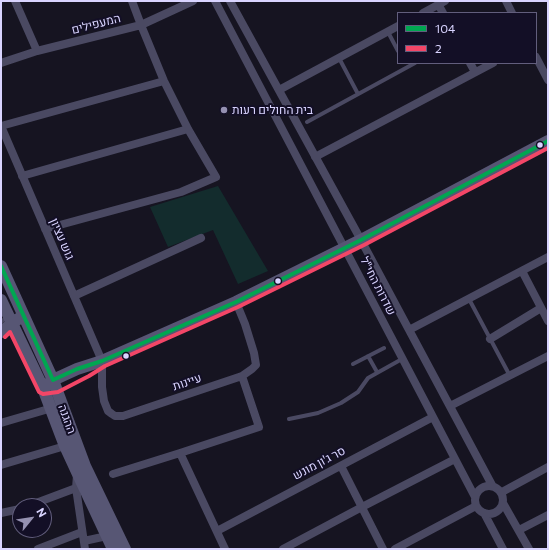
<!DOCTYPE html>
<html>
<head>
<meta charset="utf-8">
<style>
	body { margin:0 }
	#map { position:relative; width:549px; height:550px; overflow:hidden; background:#161421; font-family:Commissioner,sans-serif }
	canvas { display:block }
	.frame { position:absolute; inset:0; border:2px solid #d9d4ff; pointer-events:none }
	.legend { position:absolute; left:397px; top:12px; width:140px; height:52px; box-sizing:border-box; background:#130f26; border:1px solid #625e7d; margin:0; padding:5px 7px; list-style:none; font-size:12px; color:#d9d4ff }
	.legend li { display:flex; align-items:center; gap:8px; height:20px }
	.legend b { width:20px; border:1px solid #625e7d }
	.north { position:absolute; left:12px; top:498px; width:40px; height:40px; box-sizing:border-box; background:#130f26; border:1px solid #625e7d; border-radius:50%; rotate:60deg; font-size:11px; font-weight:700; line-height:16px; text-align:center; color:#d9d4ff }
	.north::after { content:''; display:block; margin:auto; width:14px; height:18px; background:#9591b1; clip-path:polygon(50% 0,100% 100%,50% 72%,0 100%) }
</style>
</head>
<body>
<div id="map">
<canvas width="549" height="550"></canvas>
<div class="frame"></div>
<ul class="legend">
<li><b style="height:5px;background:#00a651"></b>104</li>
<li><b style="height:5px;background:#f34667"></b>2</li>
</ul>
<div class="north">N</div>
</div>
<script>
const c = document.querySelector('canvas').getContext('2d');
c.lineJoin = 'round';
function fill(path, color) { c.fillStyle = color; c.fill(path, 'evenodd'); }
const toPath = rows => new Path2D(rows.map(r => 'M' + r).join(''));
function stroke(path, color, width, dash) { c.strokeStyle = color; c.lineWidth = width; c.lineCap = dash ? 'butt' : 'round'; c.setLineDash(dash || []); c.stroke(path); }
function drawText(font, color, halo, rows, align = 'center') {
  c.font = font + ' Commissioner,Heebo,sans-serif'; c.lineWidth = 4; c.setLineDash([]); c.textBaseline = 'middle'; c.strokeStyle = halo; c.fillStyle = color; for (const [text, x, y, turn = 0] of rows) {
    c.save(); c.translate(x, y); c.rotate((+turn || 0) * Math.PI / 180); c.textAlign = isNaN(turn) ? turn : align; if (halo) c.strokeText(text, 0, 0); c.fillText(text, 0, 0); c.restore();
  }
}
const green = toPath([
	[218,186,268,271,238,284,213,230,168,247,150,207]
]);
const lane = toPath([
	[388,32,398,51],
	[339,58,358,94],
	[307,122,415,63],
	[469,299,510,376],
	[1,322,7,317],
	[368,356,377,372],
	[353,364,384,348],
	[289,419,318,413,341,403,358,392,368,378,402,359]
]);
const street = toPath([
	[15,1,37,51],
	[215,1,475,497],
	[230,1,361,240,492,485],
	[506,1,512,13],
	[438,4,443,13],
	[423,13,445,1],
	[536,57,548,80],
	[1,63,37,51,141,25,193,1],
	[470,63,475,72],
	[279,90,398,26],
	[1,126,102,361,102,387,104,401,108,411,112,414,115,416,123,416,242,376,252,369,256,365,254,353,245,324,236,302],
	[1,126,164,81],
	[315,157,493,63],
	[22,176,188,129],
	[45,229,181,192,216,177,188,129,164,81,141,25,132,1],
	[522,271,548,321],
	[74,296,201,238],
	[409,330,548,257],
	[490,339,541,308],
	[450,406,548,356],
	[1,423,52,408],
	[180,453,225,549],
	[1,465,65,446],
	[341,466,383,549],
	[113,474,180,453,259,427,242,376],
	[77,475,76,488,85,549],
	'475 500a14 14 0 1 1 28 0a14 14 0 1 1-28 0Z',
	[502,492,548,467],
	[503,503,529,549],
	[28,506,76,488],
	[1,513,20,509],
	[484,513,503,549],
	[519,530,548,515],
	[217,531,433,417],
	[84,541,107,536],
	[38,549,82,532],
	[283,549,362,507,455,459],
	[395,549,476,506]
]);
const secondary = toPath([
	[1,266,53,380,85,466,125,549],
	[1,300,43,388,65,446,77,472,113,549],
	[1,332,18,319],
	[43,388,53,380,77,369,102,361,236,302,361,240,548,141]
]);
const bus1 = toPath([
	[1,266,53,380,77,369,102,361,236,302,361,240,548,141]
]);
const bus2 = toPath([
	[5,337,10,332,39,392,43,394,58,392,89,376,105,366,238,307,364,245,548,148]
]);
const markers = [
	[224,110,4,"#9591b1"],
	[540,145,3.5,"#d9d4ff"],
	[278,281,3.5,"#d9d4ff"],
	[126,356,3.5,"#d9d4ff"]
];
const streetNames = [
	["המעפילים",96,24,-14],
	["גוש עציון",62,239,67],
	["שדרות החי\"ל",378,286,63],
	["עיינות",187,382,-19],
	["ההגנה",67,419,70],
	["סר ג'ון מונש",319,463,-28]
];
const poiNames = [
	["בית החולים רעות",232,110]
];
fill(green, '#132c2d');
stroke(lane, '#4a4962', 4);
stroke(street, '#4a4962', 8);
stroke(secondary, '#575674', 12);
stroke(bus1, '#00a651', 4);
stroke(bus2, '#f34667', 4);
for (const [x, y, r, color] of markers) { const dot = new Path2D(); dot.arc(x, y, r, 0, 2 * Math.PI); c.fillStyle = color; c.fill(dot); stroke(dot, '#130f26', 1.5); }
drawText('12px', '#d9d4ff', '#130f26', streetNames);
drawText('12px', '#d9d4ff', '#130f26', poiNames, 'left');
</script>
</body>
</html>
